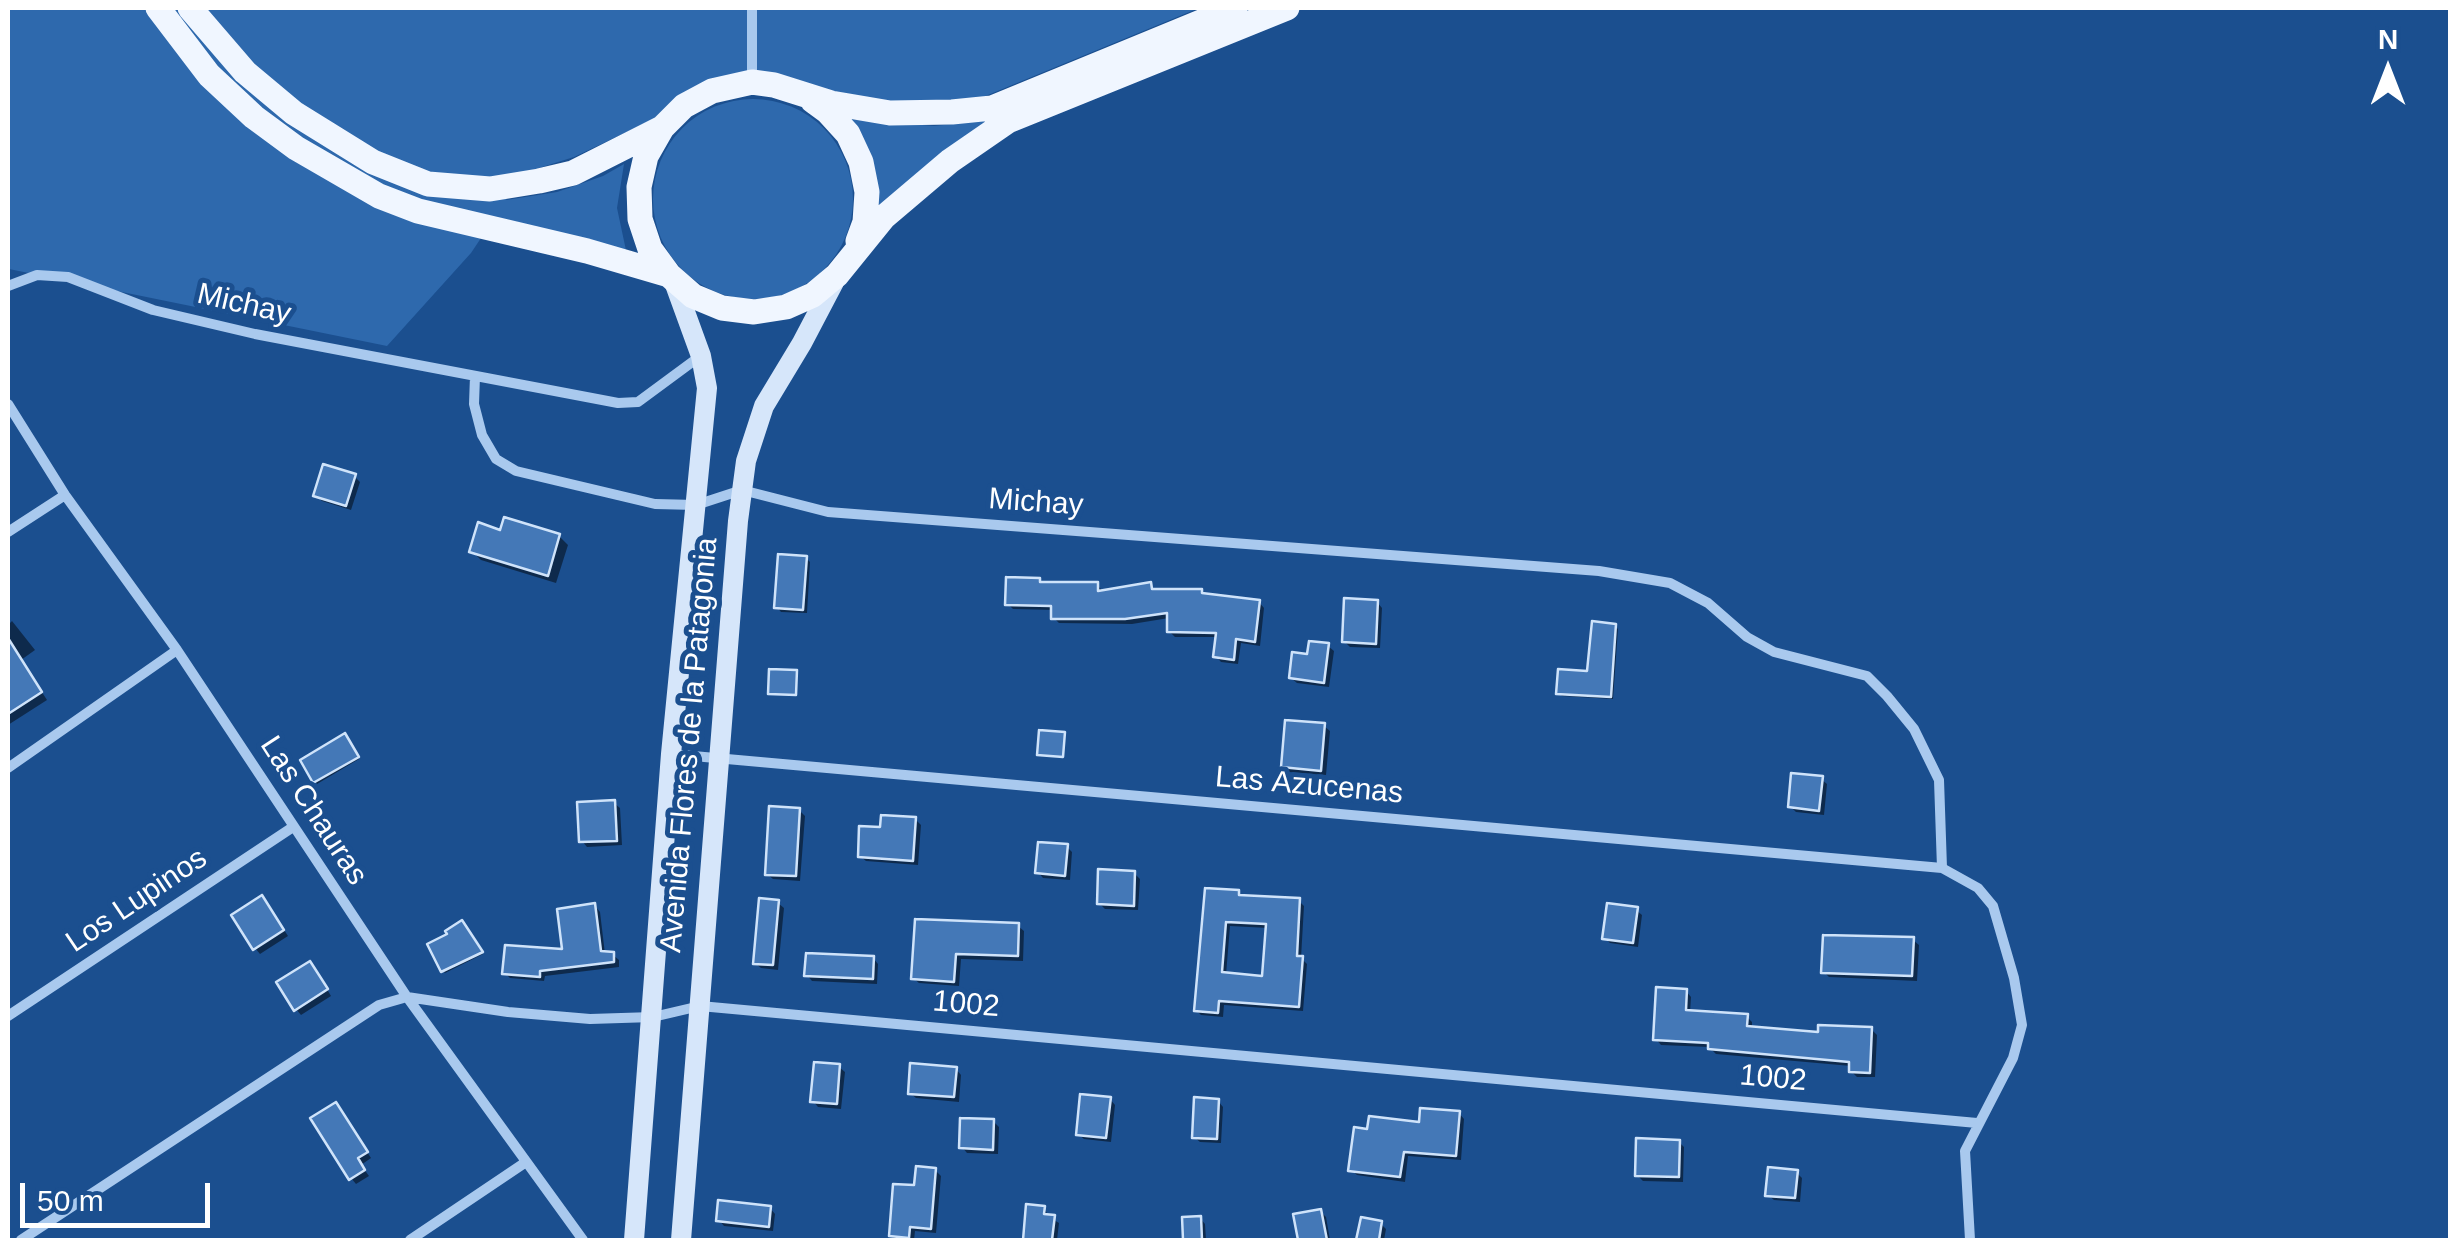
<!DOCTYPE html>
<html>
<head>
<meta charset="utf-8">
<style>
	body { margin:0 }
	#map { position:relative; width:2458px; height:1248px; overflow:hidden; background:#1b4f8f; font-family:Helvetica,sans-serif }
	canvas { display:block }
	.frame { position:absolute; inset:0; border:10px solid #fff; pointer-events:none }
	.north { position:absolute; left:2338px; top:20px; width:100px; height:100px; -webkit-text-stroke:8px #1b4f8f; paint-order:stroke; rotate:0deg; font-size:28px; font-weight:700; line-height:40px; text-align:center; color:#fff }
	.north::after { content:''; display:block; margin:auto; width:35px; height:45px; background:#fff; clip-path:polygon(50% 0,100% 100%,50% 72%,0 100%) }
	.scale { position:absolute; left:20px; top:1183px; width:190px; height:45px; box-sizing:border-box; border:5px solid #fff; border-top:0; padding-left:12px; font-size:30px; line-height:35px; white-space:nowrap; color:#fff; -webkit-text-stroke:8px #1b4f8f; paint-order:stroke }
</style>
</head>
<body>
<div id="map">
<canvas width="2458" height="1248"></canvas>
<div class="frame"></div>
<div class="north">N</div>
<div class="scale">50 m</div>
</div>
<script>
const c = document.querySelector('canvas').getContext('2d');
c.lineJoin = 'round';
function fill(path, color) { c.fillStyle = color; c.fill(path, 'evenodd'); }
const toPath = rows => new Path2D(rows.map(r => 'M' + r).join(''));
function stroke(path, color, width, dash) { c.strokeStyle = color; c.lineWidth = width; c.lineCap = dash ? 'butt' : 'round'; c.setLineDash(dash || []); c.stroke(path); }
function drawText(font, color, halo, rows, align = 'center') {
  c.font = font + ' Helvetica,sans-serif'; c.lineWidth = 10; c.setLineDash([]); c.textBaseline = 'middle'; c.strokeStyle = halo; c.fillStyle = color; for (const [text, x, y, turn = 0] of rows) {
    c.save(); c.translate(x, y); c.rotate((+turn || 0) * Math.PI / 180); c.textAlign = isNaN(turn) ? turn : align; if (halo) c.strokeText(text, 0, 0); c.fillText(text, 0, 0); c.restore();
  }
}
const green = toPath([
	[8,8,1199,8,983,97,948,101,887,101,821,89,769,73,654,119,574,157,523,173,506,200,557,192,603,176,624,164,617,208,627,255,493,220,471,253,387,346,9,269],
	'653 199a100 100 0 1 1 200 0a100 100 0 1 1-200 0Z',
	[849,119,934,126,991,120,876,210]
]);
const shadow = toPath([
	[354,476,360,482,351,510,322,501,316,495],
	[559,536,568,545,556,583,481,560,472,551],
	[806,558,810,562,807,613,781,612,777,607],
	[1039,581,1042,584,1097,585,1102,590,1150,585,1157,592,1201,592,1206,596,1259,602,1264,608,1260,646,1241,643,1238,664,1221,662,1216,656,1218,637,1175,637,1169,631,1169,618,1132,624,1059,623,1054,618,1054,610,1013,609,1008,604],
	[1377,602,1382,608,1380,648,1350,647,1344,641],
	[12,621,35,650,21,660,47,700,8,725,8,625],
	[1615,626,1618,629,1613,699,1562,696,1559,693,1590,673],
	[1328,646,1334,651,1329,687,1297,683,1291,678,1309,656],
	[1324,726,1330,731,1326,775,1289,772,1284,766],
	[346,738,359,759,317,784,303,761],
	[1821,779,1827,784,1824,815,1796,812,1790,806],
	[614,803,620,808,622,845,587,847,582,841],
	[799,810,805,816,800,881,773,879,767,874],
	[915,819,921,825,918,865,866,861,860,856],
	[1067,847,1072,852,1070,880,1043,878,1038,872],
	[1134,873,1140,879,1138,910,1105,909,1099,903],
	[1207,891,1238,892,1243,897,1299,901,1304,906,1301,958,1307,964,1303,1011,1224,1005,1223,1017,1201,1015,1196,1010],
	[1230,926,1268,928,1265,979,1226,975],
	[778,903,784,908,778,970,761,968,755,963],
	[267,904,288,936,260,954,255,948],
	[595,906,600,912,605,954,613,955,619,960,619,967,545,976,544,981,510,978,505,973,564,951],
	[1636,910,1642,915,1638,947,1610,943,1605,938],
	[917,922,1018,926,1024,931,1023,961,961,959,959,986,919,983,913,978],
	[462,923,483,954,445,973,443,971],
	[1913,940,1919,945,1917,981,1829,977,1824,972],
	[873,958,878,964,877,984,812,981,807,975],
	[315,969,331,996,301,1015,296,1009],
	[1686,991,1691,997,1690,1013,1747,1017,1752,1022,1752,1029,1820,1035,1871,1029,1877,1035,1875,1077,1857,1077,1851,1071,1851,1066,1716,1054,1709,1047,1661,1045,1656,1039],
	[839,1067,845,1072,841,1109,818,1107,813,1101],
	[956,1069,961,1075,959,1102,916,1098,910,1093],
	[1110,1099,1115,1105,1111,1142,1084,1139,1078,1134],
	[1218,1101,1223,1107,1221,1143,1200,1142,1194,1137],
	[336,1105,371,1158,361,1165,369,1176,356,1184,351,1178],
	[1459,1113,1464,1119,1461,1160,1408,1156,1405,1182,1357,1175,1351,1170,1421,1125],
	[993,1121,999,1127,998,1154,967,1153,962,1147],
	[1679,1142,1684,1147,1683,1182,1643,1181,1637,1175],
	[935,1170,941,1176,936,1233,915,1231,914,1240,896,1240,891,1235,916,1188],
	[1796,1172,1802,1178,1800,1202,1774,1200,1768,1195],
	[770,1208,775,1214,773,1231,724,1226,719,1220],
	[1044,1208,1049,1217,1059,1223,1057,1240,1027,1240],
	[1320,1211,1326,1217,1330,1240,1300,1240,1296,1216],
	[1200,1218,1205,1224,1206,1240,1185,1240,1184,1219],
	[1363,1220,1381,1224,1386,1229,1384,1240,1359,1240]
]);
const building = toPath([
	[323,464,356,474,346,506,313,496,323,464],
	[504,517,560,534,548,576,469,552,478,522,500,530,504,517],
	[778,554,807,556,803,610,774,608,778,554],
	[1006,577,1040,578,1040,582,1098,582,1098,591,1151,582,1152,589,1202,589,1202,593,1260,600,1255,642,1236,639,1234,660,1213,657,1216,633,1167,632,1167,613,1125,619,1051,619,1051,606,1005,605,1006,577],
	[1344,598,1378,600,1376,644,1342,642,1344,598],
	[1592,621,1616,624,1611,697,1556,694,1558,669,1587,671,1592,621],
	[8,638,42,692,8,714,8,638],
	[1309,641,1329,643,1324,683,1289,678,1292,652,1307,654,1309,641],
	[769,669,797,670,796,695,768,694,769,669],
	[1285,720,1325,723,1321,771,1281,767,1285,720],
	[1039,730,1065,732,1063,757,1037,755,1039,730],
	[345,733,359,757,313,783,300,760,345,733],
	[1791,773,1823,776,1819,811,1788,807,1791,773],
	[615,800,617,841,579,842,577,802,615,800],
	[769,806,800,808,796,876,765,875,769,806],
	[881,815,916,817,913,861,858,857,859,826,880,827,881,815],
	[1038,842,1068,844,1065,876,1035,873,1038,842],
	[1098,869,1135,871,1134,906,1097,904,1098,869],
	[1205,888,1239,890,1239,895,1300,898,1297,956,1303,956,1299,1007,1219,1001,1218,1013,1194,1011,1205,888],
	[1226,922,1266,924,1262,976,1222,972,1226,922],
	[262,895,284,930,253,950,231,915,262,895],
	[759,898,779,900,773,965,753,964,759,898],
	[595,903,601,951,614,952,614,962,540,971,540,977,502,974,505,945,562,949,557,909,595,903],
	[1607,903,1638,907,1633,943,1602,939,1607,903],
	[915,919,1019,923,1018,956,956,954,954,982,911,979,915,919],
	[462,920,483,952,441,972,427,944,447,934,445,931,462,920],
	[1823,935,1914,937,1912,976,1821,973,1823,935],
	[806,953,874,956,873,979,804,976,806,953],
	[310,961,328,989,294,1011,276,982,310,961],
	[1656,987,1687,989,1686,1010,1748,1014,1747,1026,1818,1032,1818,1025,1872,1027,1870,1073,1849,1072,1849,1062,1708,1049,1708,1043,1653,1040,1656,987],
	[814,1062,840,1064,837,1104,810,1102,814,1062],
	[910,1063,957,1067,954,1097,908,1094,910,1063],
	[1080,1094,1111,1097,1106,1138,1076,1135,1080,1094],
	[1194,1097,1219,1099,1217,1139,1192,1138,1194,1097],
	[336,1102,368,1152,358,1158,365,1170,349,1180,310,1118,336,1102],
	[1420,1108,1460,1111,1456,1156,1404,1152,1400,1177,1348,1171,1354,1127,1367,1129,1369,1116,1419,1122,1420,1108],
	[960,1118,994,1119,993,1150,959,1148,960,1118],
	[1636,1138,1680,1140,1679,1177,1635,1176,1636,1138],
	[916,1166,936,1168,931,1229,910,1227,909,1238,889,1236,893,1184,914,1185,916,1166],
	[1768,1167,1798,1170,1795,1198,1765,1196,1768,1167],
	[718,1200,771,1206,769,1227,716,1221,718,1200],
	[1026,1204,1045,1206,1044,1214,1055,1215,1052,1240,1023,1240,1026,1204],
	[1321,1209,1327,1240,1298,1240,1293,1214,1321,1209],
	[1201,1216,1202,1240,1183,1240,1182,1217,1201,1216],
	[1361,1217,1382,1221,1379,1240,1356,1240,1361,1217]
]);
const street = toPath([
	[752,8,752,81],
	[8,286,37,275,68,277,153,310,255,334,618,403,638,402,699,357],
	[475,376,474,404,482,435,496,459,516,471,655,504,696,505,742,490,828,512,1599,571,1670,583,1708,603,1747,637,1774,652,1867,676,1887,696,1914,729,1939,780,1942,868],
	[8,404,65,495,177,650,407,997,583,1240],
	[8,532,65,495],
	[671,754,1942,868,1978,888,1993,906,2014,978,2022,1025,2013,1058,1965,1151,1970,1240],
	[8,768,177,650],
	[8,1016,293,827],
	[21,1240,379,1005,407,997,508,1012,590,1019,653,1017,700,1006,1977,1123],
	[410,1240,526,1162]
]);
const secondary = toPath([
	[634,1240,671,754,707,388,701,356,673,279],
	[681,1240,738,521,746,461,764,406,802,343,834,282]
]);
const primary = toPath([
	[158,8,209,75,254,117,296,148,379,196,418,211,587,251,669,275],
	[190,8,245,72,294,113,373,162,428,184,490,189,539,181,573,173,662,128],
	[1235,8,992,108,952,112,890,113,831,103,774,85,752,82,712,91,684,106,662,128,646,156,639,187,640,219,650,249,669,275,693,296,722,308,754,312,786,307,813,295,837,275,884,217,950,161,1008,121,1287,8],
	[813,101,828,112,848,134,861,162,867,192,865,222,858,241]
]);
const streetNames = [
	["Michay",244,305,13],
	["Michay",1036,503,4],
	["Avenida Flores de la Patagonia",690,745,-85],
	["Las Azucenas",1309,786,5],
	["Las Chauras",313,811,57],
	["Los Lupinos",137,901,-34],
	["1002",966,1005,5],
	["1002",1773,1079,5]
];
fill(green, '#2e69ad');
fill(shadow, '#0007');
fill(building, '#4478b7');
stroke(building, '#cfe3fa', 2.5);
stroke(street, '#a9c9ee', 10);
stroke(secondary, '#d6e6fa', 20);
stroke(primary, '#f0f6ff', 25);
drawText('30px', '#fff', '#1b4f8f', streetNames);
</script>
</body>
</html>
